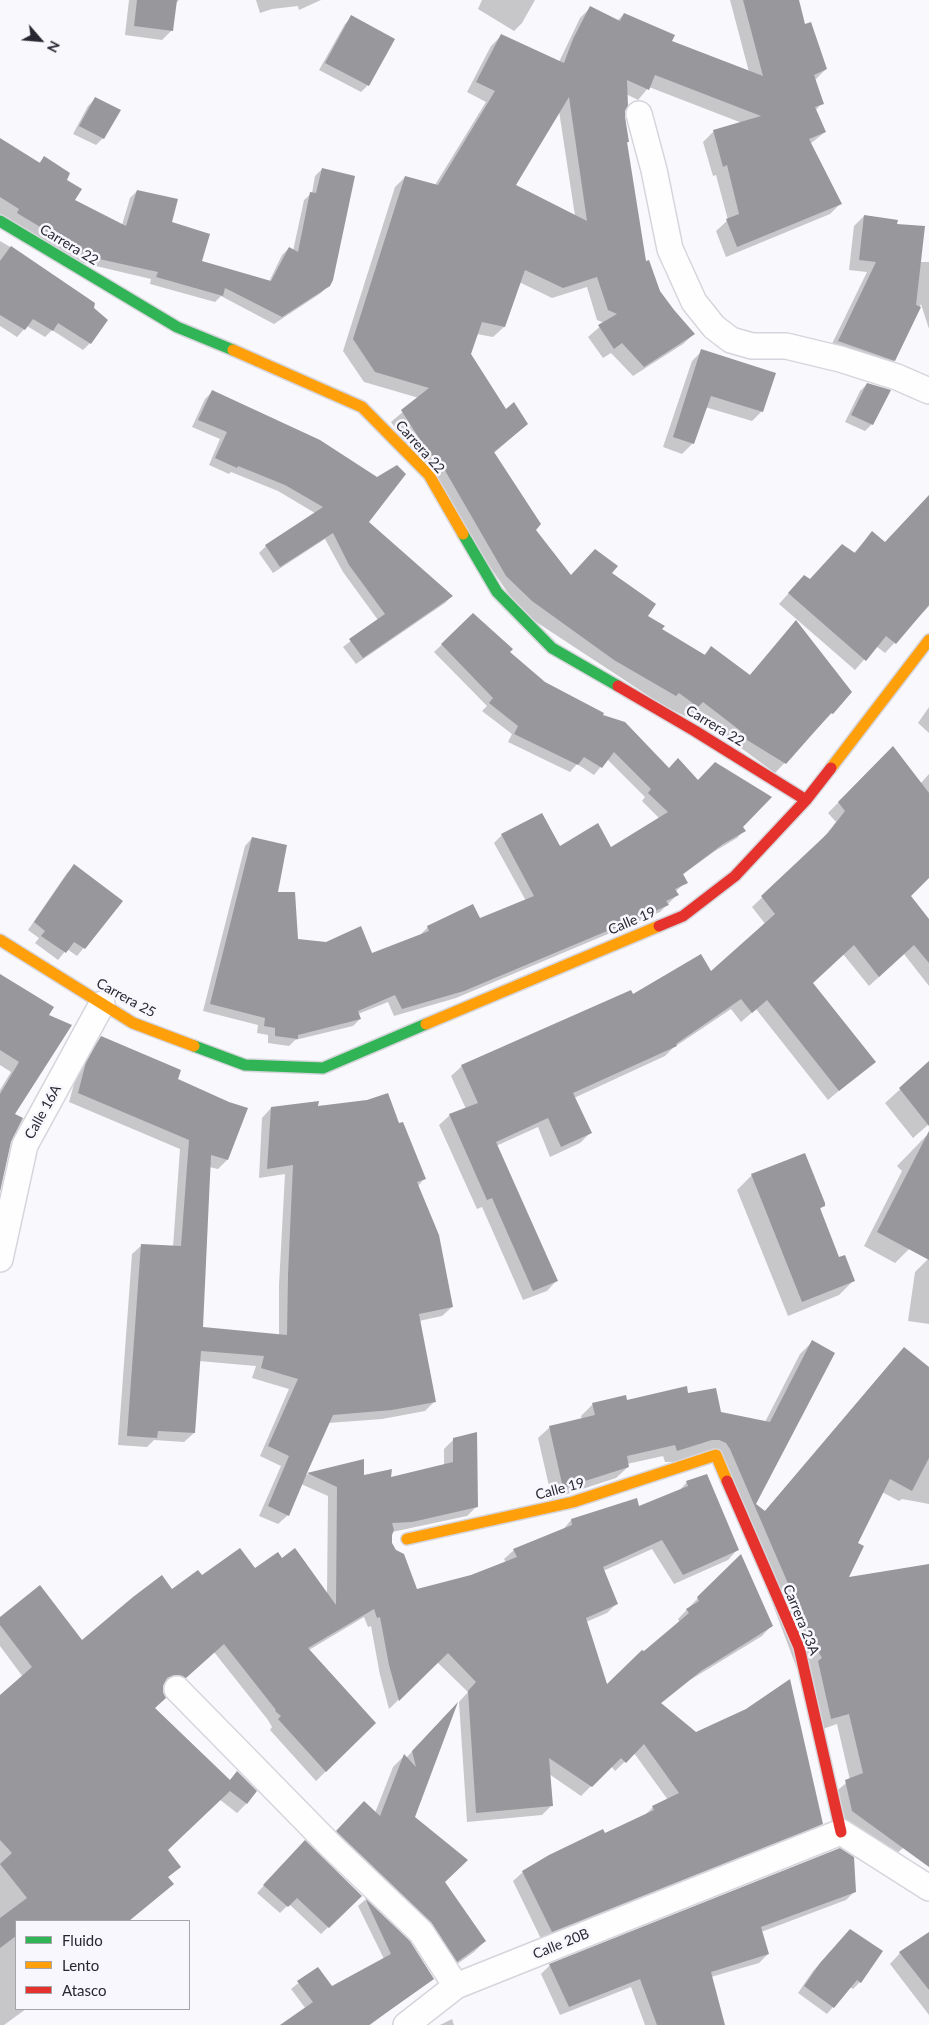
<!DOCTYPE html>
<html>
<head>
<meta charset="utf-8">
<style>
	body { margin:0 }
	#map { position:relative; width:929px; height:2025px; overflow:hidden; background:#f9f8fc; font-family:Lato,sans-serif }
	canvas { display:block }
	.legend { position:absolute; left:15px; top:1920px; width:175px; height:90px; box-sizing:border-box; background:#f8f7fd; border:1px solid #a5a4ab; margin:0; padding:6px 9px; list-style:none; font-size:15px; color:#282731 }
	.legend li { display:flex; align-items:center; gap:10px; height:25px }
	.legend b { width:25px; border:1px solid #a5a4ab }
	.north { position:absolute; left:15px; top:15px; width:50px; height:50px; -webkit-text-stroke:4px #f8f7fd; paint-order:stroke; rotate:117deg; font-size:14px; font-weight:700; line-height:20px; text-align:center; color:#282731 }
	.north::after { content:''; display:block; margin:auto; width:18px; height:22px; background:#282731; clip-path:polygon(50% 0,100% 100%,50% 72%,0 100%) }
</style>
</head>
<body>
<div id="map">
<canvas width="929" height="2025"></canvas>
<ul class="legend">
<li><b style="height:6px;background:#30b455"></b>Fluido</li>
<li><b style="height:6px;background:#ff9f0a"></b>Lento</li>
<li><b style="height:6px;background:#e5322d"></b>Atasco</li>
</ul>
<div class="north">N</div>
</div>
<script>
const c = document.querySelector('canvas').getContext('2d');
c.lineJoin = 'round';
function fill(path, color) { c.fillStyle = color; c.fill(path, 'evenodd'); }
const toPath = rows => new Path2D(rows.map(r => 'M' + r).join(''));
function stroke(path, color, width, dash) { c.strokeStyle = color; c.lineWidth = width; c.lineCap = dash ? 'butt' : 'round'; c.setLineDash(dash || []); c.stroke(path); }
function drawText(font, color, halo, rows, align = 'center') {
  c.font = font + ' Lato,sans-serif'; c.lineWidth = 5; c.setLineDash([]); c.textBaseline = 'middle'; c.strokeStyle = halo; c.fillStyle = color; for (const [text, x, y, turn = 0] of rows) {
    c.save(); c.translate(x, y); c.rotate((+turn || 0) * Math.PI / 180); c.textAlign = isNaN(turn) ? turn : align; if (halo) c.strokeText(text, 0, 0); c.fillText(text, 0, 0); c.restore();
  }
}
const shadow = toPath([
	[129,0,179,0,175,4,172,30,162,40,125,35],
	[256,0,321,0,299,10,298,6,272,9,260,13],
	[482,0,535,0,522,23,514,31,478,9],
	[730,0,797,0,804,26,826,69,815,80,822,103,815,111,825,132,810,144,840,204,830,214,726,257,716,231,728,220,716,175,713,176,703,142,714,131,742,123,649,87,638,100,626,94,624,110,628,142,626,144,645,262,659,292,694,334,683,344,633,376,611,353,603,358,588,337,604,323,597,320,587,287,552,298,519,282,504,327,493,337,477,334,470,355,506,411,527,424,494,453,534,530,570,577,610,573,646,616,660,630,704,655,711,648,749,676,796,622,832,713,775,773,692,712,687,717,664,706,521,612,391,422,419,398,364,382,343,351,395,187,405,177,435,185,486,102,467,92,491,46,501,36,559,62,580,18,590,8,617,21,624,14,670,42,749,72],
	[559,111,575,216,514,186],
	[352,17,368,85,361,92,319,70,345,24],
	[95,99,103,138,96,145,73,134,88,106],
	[0,140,38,164,44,157,65,180,73,200,122,225,130,198,137,191,170,223,201,262,269,282,282,255,289,248,293,251,304,200,312,193,315,176,322,169,329,285,321,293,274,324,221,296,215,302,150,284,151,279,83,263,0,214],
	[864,216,895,225,920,262,929,262,929,329,921,304,894,361,884,371,828,352,867,272,849,270,854,226],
	[0,241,24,255,90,343,83,350,52,330,45,337,27,326,17,337,0,326],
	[702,351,762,411,752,421,705,407,693,443,682,454,663,447,692,361],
	[867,384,872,424,865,431,845,422,860,391],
	[212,392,367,522,452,596,445,603,356,664,343,647,378,620,343,572,325,539,273,573,259,553,266,546,315,513,278,491,231,472,229,474,209,465,220,439,192,427,205,399],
	[929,496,929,606,885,653,876,646,855,670,779,604,804,576,810,580,853,554,872,533,885,543],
	[473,615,508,652,544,683,601,716,744,830,737,838,715,851,682,875,686,882,675,892,677,895,660,912,456,998,394,1016,388,1002,358,1014,360,1019,353,1026,295,1040,289,1046,268,1043,268,1035,257,1033,258,1025,203,1011,245,846,252,838,297,940,371,955,421,936,421,934,428,927,479,920,526,901,494,843,502,835,542,815,559,847,611,848,660,819,642,801,645,797,607,759,594,775,577,764,570,772,508,742,512,734,482,711,487,706,434,652],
	[929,707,929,733,918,723],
	[892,748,920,784,929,774,929,876,910,896,929,921,929,986,904,954,869,986,843,954,812,983,874,1061,828,1100,756,1009,741,1022,731,1009,673,1048,665,1056,574,1098,590,1133,580,1143,550,1157,538,1127,496,1146,557,1280,547,1291,523,1300,482,1207,477,1209,439,1125,450,1115,466,1109,451,1076,462,1066,632,996,711,973,766,925,752,907,819,843,836,822,828,813],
	[74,866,122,901,77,956,67,949,58,960,35,943,39,938,28,930,67,873],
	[0,974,48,1015,13,1115,10,1141,0,1186,0,1090,11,1072,0,1065],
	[101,1038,176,1080,227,1160,218,1169,209,1167,202,1329,279,1335,279,1285,285,1174,259,1178,262,1118,271,1108,316,1107,399,1124,424,1179,418,1186,452,1307,442,1316,419,1321,435,1401,425,1411,382,1419,328,1423,305,1475,363,1461,363,1477,390,1479,444,1466,444,1449,454,1439,476,1507,467,1516,392,1532,391,1543,417,1591,471,1576,506,1563,504,1559,514,1550,562,1531,571,1520,638,1508,678,1492,687,1482,737,1550,728,1560,674,1584,652,1549,603,1571,616,1604,607,1613,586,1622,606,1687,680,1623,678,1619,698,1598,771,1626,762,1636,690,1680,660,1704,696,1734,822,1823,812,1833,542,1941,513,1881,523,1872,644,1816,653,1807,668,1800,634,1753,615,1771,611,1766,581,1796,549,1774,551,1806,542,1815,467,1822,459,1702,468,1692,437,1662,389,1709,380,1675,371,1626,368,1627,364,1617,309,1650,375,1723,316,1781,270,1730,272,1727,268,1720,214,1652,175,1687,170,1684,163,1684,154,1708,229,1781,237,1773,246,1804,237,1813,219,1799,166,1850,179,1866,167,1878,172,1884,128,1921,16,1921,16,2009,26,2009,4,2025,0,2025,0,1697,23,1677,0,1646,0,1619,82,1642,171,1590,202,1577,255,1570,282,1559,327,1595,328,1496,301,1484,288,1515,278,1524,259,1516,281,1466,260,1456,289,1389,252,1378,256,1366,199,1361,194,1433,184,1442,154,1440,147,1447,118,1445,132,1254,142,1245,173,1247,180,1149,69,1102,77,1073,91,1048],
	[927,1065,929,1068,929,1124,913,1138,885,1103],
	[926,1136,929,1138,929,1210,909,1249,895,1263,864,1246,902,1171,897,1166],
	[752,1175,824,1205,819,1210,839,1259,853,1281,839,1295,788,1316,737,1190],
	[929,1258,929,1324,908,1321,915,1272],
	[812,1342,834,1354,754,1505,764,1512,904,1348,929,1370,929,1504,902,1499,899,1501,882,1492,857,1544,847,1579,929,1565,929,1854,915,1838,890,1859,841,1823,834,1793,850,1780,837,1724,820,1730,719,1461,665,1462,663,1456,627,1464,628,1467,616,1478,552,1499,538,1438,550,1427,582,1420,581,1416,593,1404,687,1395,720,1413,765,1422,800,1354],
	[447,1714,414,1818,443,1882,485,1941,474,1952,446,1972,326,1843,353,1814,375,1813,393,1767,404,1756,406,1758],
	[298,1849,360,1896,321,1934,289,1904,280,1913,257,1893],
	[855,1891,846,1900,761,1932,768,1954,759,1963,711,1977,724,2025,645,2025,631,1987,560,2015,541,1974,550,1965],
	[365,1900,409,1942,432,1978,370,2025,284,2025,306,2009,291,1989,317,1968,332,1988,384,1959,358,1906],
	[929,1933,929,2015,890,1964,900,1953],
	[843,1938,882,1951,860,1982,853,1989,850,1987,827,2014,798,1993,813,1971],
	[452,2019,454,2025,440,2025]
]);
const building = toPath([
	[137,0,177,0,173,31,134,26],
	[743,0,799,0,805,24,811,22,827,69,814,75,824,104,815,107,826,132,809,139,842,204,737,247,726,219,739,214,727,165,723,167,713,130,761,116,655,75,649,90,627,80,628,106,625,111,625,117,629,142,627,142,646,261,649,260,660,291,674,310,695,334,644,367,622,343,614,349,598,325,617,314,608,310,597,277,563,288,525,270,505,327,482,322,471,354,506,409,514,402,528,424,494,452,541,524,536,530,571,575,595,549,618,566,612,573,656,604,648,616,665,626,662,629,705,655,711,646,750,675,796,620,852,692,833,714,831,713,786,764,739,735,742,732,703,702,698,707,679,693,676,696,614,660,532,601,506,576,443,467,428,452,401,410,429,388,375,372,353,339,405,176,438,185,495,91,476,82,501,34,564,63,573,39,590,6,620,21,624,13,675,35,672,41,763,76],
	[569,97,587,221,516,185],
	[351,15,395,39,369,86,325,63],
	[95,97,121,110,104,139,79,126],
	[0,138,40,163,44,156,70,173,67,180,82,189,75,200,126,226,137,190,178,199,172,222,210,234,202,261,271,281,289,247,298,252,310,192,316,193,322,168,355,176,333,280,330,286,282,317,225,288,223,296,156,277,158,272,90,257,17,213,19,209,0,197],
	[864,215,898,220,897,224,925,226,916,305,921,307,895,361,838,341,876,262,859,260],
	[11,246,95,303,94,308,108,320,91,344,58,323,53,331,33,319,25,330,0,315,0,261],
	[701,349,776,373,763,412,711,396,694,444,673,437],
	[867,383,891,390,873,425,851,415],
	[212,390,320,440,377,477,397,465,406,474,369,522,453,596,363,658,349,639,385,614,349,565,333,533,280,567,265,545,323,507,285,485,238,466,237,468,215,458,227,432,198,420],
	[929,495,929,605,896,644,886,636,866,661,788,593,804,575,810,579,842,544,855,553,872,531,885,542],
	[473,613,513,649,510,652,545,682,604,713,603,715,625,722,669,768,678,758,698,780,715,762,772,797,743,827,746,831,723,844,683,874,688,883,675,889,679,895,666,901,669,905,464,991,402,1009,395,995,358,1011,361,1019,298,1035,298,1039,275,1036,275,1028,264,1026,265,1018,210,1004,252,837,287,845,278,892,295,892,298,939,326,942,361,926,372,953,429,931,427,926,473,904,480,918,534,896,501,834,542,813,560,846,598,823,611,847,668,812,648,793,651,789,614,752,602,768,584,757,578,765,514,734,518,726,489,703,493,698,441,644],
	[893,746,929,793,929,878,911,896,929,919,929,963,914,945,879,977,854,945,813,983,876,1062,839,1091,767,1000,752,1013,741,999,676,1044,677,1046,573,1093,592,1133,561,1147,548,1118,496,1142,558,1281,533,1291,492,1198,487,1200,449,1114,478,1103,461,1065,631,990,633,994,701,954,711,971,775,914,761,896,828,833,845,811,838,802],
	[74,864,123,901,85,949,74,942,66,953,41,936,45,931,34,922],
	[0,974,54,1007,49,1015,72,1025,15,1114,23,1118,11,1142,0,1192,0,1094,19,1062,0,1050],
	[101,1036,181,1070,178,1079,229,1102,248,1108,228,1160,211,1155,203,1327,287,1335,288,1275,293,1165,267,1169,271,1107,319,1101,318,1106,367,1100,388,1093,399,1123,403,1122,426,1179,417,1182,439,1235,453,1307,419,1314,436,1402,392,1410,333,1415,307,1473,364,1459,364,1475,392,1469,391,1477,453,1462,453,1438,477,1432,478,1507,412,1522,392,1523,394,1530,392,1535,392,1543,396,1550,404,1554,417,1589,471,1575,517,1557,513,1549,572,1525,571,1519,637,1498,639,1506,688,1486,686,1481,707,1474,739,1550,683,1575,662,1540,603,1567,618,1604,586,1618,607,1684,642,1650,644,1651,689,1613,686,1609,699,1601,697,1597,741,1554,773,1626,701,1671,661,1703,696,1732,746,1709,790,1679,823,1824,552,1932,522,1871,549,1855,603,1829,605,1833,654,1810,652,1806,679,1793,644,1744,626,1763,621,1758,592,1787,549,1758,553,1806,476,1813,468,1691,476,1682,448,1653,399,1701,389,1665,380,1617,377,1618,374,1609,308,1648,376,1723,326,1772,278,1719,281,1716,275,1711,276,1710,224,1644,186,1678,180,1675,174,1675,167,1678,163,1686,163,1692,166,1698,155,1708,230,1780,237,1771,257,1791,247,1804,230,1791,168,1850,181,1867,168,1877,174,1884,129,1921,16,1921,16,1936,0,1948,0,1918,27,1898,0,1864,12,1853,0,1840,0,1695,32,1667,0,1625,0,1617,40,1585,82,1640,133,1597,162,1575,172,1589,198,1570,202,1575,240,1548,255,1568,278,1552,282,1558,295,1548,336,1605,337,1487,307,1473,289,1516,268,1506,289,1456,268,1446,298,1379,261,1368,264,1356,201,1351,195,1433,158,1431,157,1438,127,1436,141,1244,181,1246,189,1140,78,1093,86,1062],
	[929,1061,929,1126,899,1088],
	[929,1131,929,1260,877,1232],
	[805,1153,825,1203,825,1206,820,1208,839,1257,845,1255,855,1281,802,1302,751,1174],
	[812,1340,835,1353,756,1504,765,1511,904,1347,929,1367,929,1458,912,1491,890,1479,858,1543,864,1546,849,1577,929,1564,929,1867,852,1811,845,1780,863,1773,849,1714,831,1719,818,1661,822,1658,815,1646,730,1449,726,1443,719,1440,712,1440,677,1451,675,1445,627,1456,629,1467,563,1488,549,1426,595,1415,592,1403,626,1395,627,1400,687,1386,688,1393,716,1388,721,1412,770,1422],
	[458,1702,415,1817,468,1860,445,1882,486,1941,457,1962,431,1922,336,1831,364,1801,380,1816,404,1754,416,1767,412,1751],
	[305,1840,362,1896,329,1928,297,1898,288,1907,263,1885],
	[840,1848,854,1857,856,1892,761,1927,769,1954,711,1972,725,2025,657,2025,640,1979,569,2007,549,1964],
	[365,1898,410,1941,434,1979,369,2025,280,2025,313,2002,297,1981,318,1967,332,1986,391,1954],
	[850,1929,883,1951,861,1983,857,1980,834,2008,804,1986,820,1963],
	[929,1932,929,1990,899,1952]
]);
const street = toPath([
	[639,114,654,170,670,249,694,302,714,327,731,340,752,346,786,346,840,359,897,377,929,391],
	[0,1259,25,1145,102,1004],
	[177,1689,331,1846,421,1932,456,1986],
	[406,2025,456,1986,841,1832,929,1888]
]);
const fast = toPath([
	[0,221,177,327,233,350],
	[463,534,497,592,552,648,618,686],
	[194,1046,245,1065,323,1068,426,1024]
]);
const slow = toPath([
	[233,350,362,407,429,475,463,534],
	[831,768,929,640],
	[0,940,133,1023,194,1046],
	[426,1024,659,926],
	[407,1539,573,1502,716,1455,727,1481]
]);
const jam = toPath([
	[618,686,695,731,806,800],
	[659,926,683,916,735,876,806,800,831,768],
	[727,1481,799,1647,841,1832]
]);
const streetNames = [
	["Carrera 22",69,245,31],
	["Carrera 22",420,447,48],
	["Carrera 22",715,726,31],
	["Calle 19",632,921,-23],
	["Carrera 25",126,998,29],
	["Calle 16A",43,1112,-61],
	["Calle 19",560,1489,-15],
	["Carrera 23A",801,1620,68],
	["Calle 20B",561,1944,-22]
];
fill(shadow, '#0003');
fill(building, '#98979c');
stroke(street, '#d6d5dc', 28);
stroke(fast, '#d6d5dc', 14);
stroke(slow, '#d6d5dc', 14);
stroke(jam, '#d6d5dc', 14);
stroke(street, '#fefeff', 25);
stroke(fast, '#30b455', 11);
stroke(slow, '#ff9f0a', 11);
stroke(jam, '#e5322d', 11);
drawText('14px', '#282731', '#f8f7fd', streetNames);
</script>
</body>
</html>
